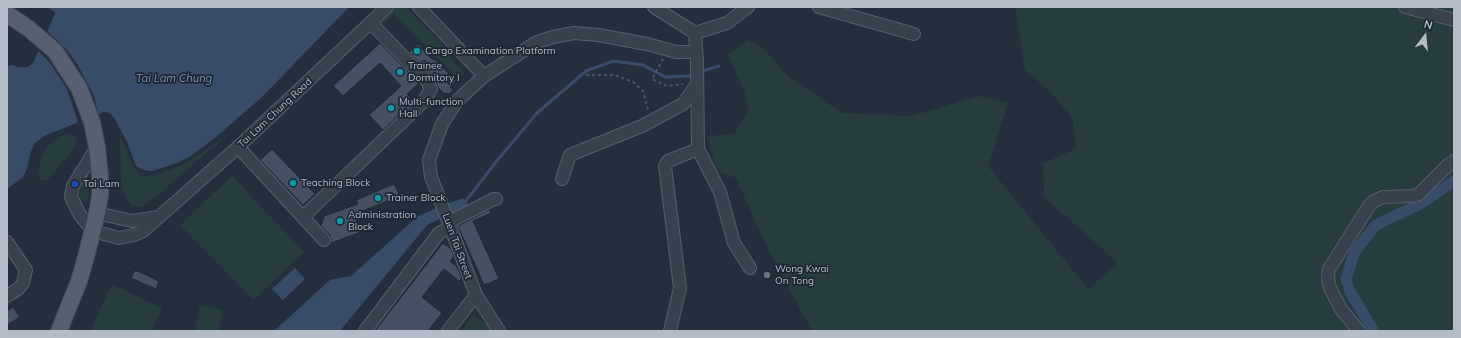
<!DOCTYPE html>
<html>
<head>
<meta charset="utf-8">
<style>
	body { margin:0 }
	#map { position:relative; width:1461px; height:338px; overflow:hidden; background:#242f3e; font-family:Mulish,sans-serif }
	canvas { display:block }
	.frame { position:absolute; inset:0; border:8px solid #b4bcc9; pointer-events:none }
	.north { position:absolute; left:1405px; top:16px; width:40px; height:40px; -webkit-text-stroke:3px #1d2633; paint-order:stroke; rotate:16deg; font-size:11px; font-weight:700; line-height:16px; text-align:center; color:#b4bcc9 }
	.north::after { content:''; display:block; margin:auto; width:14px; height:18px; background:#b4bcc9; clip-path:polygon(50% 0,100% 100%,50% 72%,0 100%) }
</style>
</head>
<body>
<div id="map">
<canvas width="1461" height="338"></canvas>
<div class="frame"></div>
<div class="north">N</div>
</div>
<script>
const c = document.querySelector('canvas').getContext('2d');
c.lineJoin = 'round';
function fill(path, color) { c.fillStyle = color; c.fill(path, 'evenodd'); }
const toPath = rows => new Path2D(rows.map(r => 'M' + r).join(''));
function stroke(path, color, width, dash) { c.strokeStyle = color; c.lineWidth = width; c.lineCap = dash ? 'butt' : 'round'; c.setLineDash(dash || []); c.stroke(path); }
function drawText(font, color, halo, rows, align = 'center') {
  c.font = font + ' Mulish,sans-serif'; c.lineWidth = 3.5; c.setLineDash([]); c.textBaseline = 'middle'; c.strokeStyle = halo; c.fillStyle = color; for (const [text, x, y, turn = 0] of rows) {
    c.save(); c.translate(x, y); c.rotate((+turn || 0) * Math.PI / 180); c.textAlign = isNaN(turn) ? turn : align; if (halo) c.strokeText(text, 0, 0); c.fillText(text, 0, 0); c.restore();
  }
}
const green = toPath([
	[391,7,406,7,449,52,451,59,464,73,458,79,394,14,381,26,376,21],
	[1015,7,1454,7,1454,331,812,331,770,254,736,178,717,171,707,136,734,134,749,109,745,94,728,54,747,40,764,49,789,77,842,113,912,116,979,96,1008,103,988,166,1088,289,1118,263,1044,197,1043,163,1076,149,1073,120,1053,94,1025,70],
	[231,132,147,204,141,207,132,206,126,198,121,185,120,135,135,170,142,177,159,174,185,164],
	[68,133,74,135,77,141,67,159,62,162,55,172,47,180,41,180,38,169,44,153,50,144,57,138],
	[232,176,304,252,253,300,180,225],
	[85,180,89,180,90,183,88,200,86,201,82,201,79,197,81,188],
	[112,284,162,308,152,331,90,331],
	[200,305,223,310,218,331,195,331],
	[473,315,489,326,491,331,461,331]
]);
const water = toPath([
	[47,7,349,7,262,97,216,137,191,156,177,163,152,171,144,170,136,166,128,144,115,119,110,113,104,112,44,136,35,143,31,151,27,169,23,177,7,189,7,66,12,65,18,67,27,67,33,63,55,14,54,11],
	[463,198,468,205,427,225,340,331,274,331,330,280,351,276,418,216,446,204],
	[295,268,305,279,283,300,272,289]
]);
const pier = toPath([
	[46,30,65,48,76,62,94,96,99,116,79,125,67,89,50,63,37,49]
]);
const stream = toPath([
	[699,72,719,66],
	[462,203,465,202,496,162,537,113,586,71,613,61,643,65,665,77,689,76,694,74]
]);
const canal = toPath([
	[1374,331,1350,292,1346,279,1355,251,1376,225,1422,203,1454,181]
]);
const building = toPath([
	[380,43,419,83,407,94,413,101,383,130,369,115,401,86,380,63,343,96,333,86,380,43],
	[418,44,433,60,434,59,456,81,450,87,453,90,449,94,443,93,438,87,432,76,409,52,418,44],
	[272,149,315,194,303,205,260,160,272,149],
	[394,184,400,196,355,214,361,232,331,243,331,239,330,235,321,226,324,216,358,204,356,200,394,184],
	[490,209,491,213,473,221,499,279,484,285,458,226,490,209],
	[443,243,451,249,454,257,450,261,457,267,462,278,459,281,444,269,422,297,442,313,428,331,375,331,443,243],
	[135,270,159,281,156,289,131,278,135,270],
	[13,307,20,317,7,325,7,311,13,307]
]);
const path = toPath([
	[663,59,652,79,667,86,683,84],
	[586,75,615,75,633,82,643,91,648,110]
]);
const minor = toPath([
	[419,7,484,76],
	[654,7,695,33,697,61,698,149,720,192,734,243,750,268],
	[819,7,914,34],
	[1405,7,1454,20],
	[695,33,727,23,748,7],
	[97,147,73,186,71,197,80,215,93,231,119,238,134,235,143,231,160,216,238,147,387,7],
	[238,147,324,240],
	[562,179,570,155,642,126,683,104,697,84],
	[97,213,132,221,159,217],
	[303,217,423,102,431,89,427,81,371,23],
	[449,222,494,199,496,199],
	[7,242,26,270,23,283,18,289,7,296],
	[365,331,439,233,451,227],
	[448,331,476,295],
	[499,331,476,295,447,218,431,177,429,160,442,124,457,101,484,76,537,42,553,37,574,33,598,35,647,44,676,52,696,52],
	[670,331,680,288,665,166,668,161,698,149],
	[1359,331,1341,309,1330,288,1328,278,1329,269,1369,206,1374,201,1383,197,1413,196,1419,194,1448,165,1454,161]
]);
const major = toPath([
	[7,14,28,28,55,51,79,88,92,122,97,147,100,176,100,196,97,213,86,257,79,281,59,331]
]);
const markers = [
	[417,51,4,"#0f9aa8"],
	[400,72,4,"#0f9aa8"],
	[391,108,4,"#0f9aa8"],
	[293,183,4,"#0f9aa8"],
	[75,184,4,"#1a4fb4"],
	[378,198,4,"#0f9aa8"],
	[340,221,4,"#0f9aa8"],
	[767,275,4,"#6b7280"]
];
const poiNames = [
	["Cargo Examination Platform",425,51],
	["Trainee",408,66],
	["Dormitory I",408,78],
	["Multi-function",399,102],
	["Hall",399,114],
	["Teaching Block",301,183],
	["Tai Lam",83,184],
	["Trainer Block",386,198],
	["Administration",348,215],
	["Block",348,227],
	["Wong Kwai",775,269],
	["On Tong",775,281]
];
const streetNames = [
	["Tai Lam Chung Road",275,113,-43],
	["Luen Tai Street",457,246,70]
];
const waterNames = [
	["Tai Lam Chung",174,79]
];
fill(green, '#263c3f');
fill(water, '#394c67');
fill(pier, '#242f3e');
stroke(stream, '#394c67', 3);
stroke(canal, '#394c67', 11);
fill(building, '#455162');
stroke(building, '#1f2835', 1);
stroke(minor, '#565f6c', 14);
stroke(major, '#414a57', 18);
stroke(path, '#44595c', 2, [3, 3]);
stroke(minor, '#38414e', 12);
stroke(major, '#56606e', 16);
for (const [x, y, r, color] of markers) { const dot = new Path2D(); dot.arc(x, y, r, 0, 2 * Math.PI); c.fillStyle = color; c.fill(dot); stroke(dot, '#1d2633', 1.5); }
drawText('10px', '#b4bcc9', '#1d2633', poiNames, 'left');
drawText('10px', '#b4bcc9', '#1d2633', streetNames);
drawText('italic 11px', '#7c92b1', '#1d2633', waterNames);
</script>
</body>
</html>
